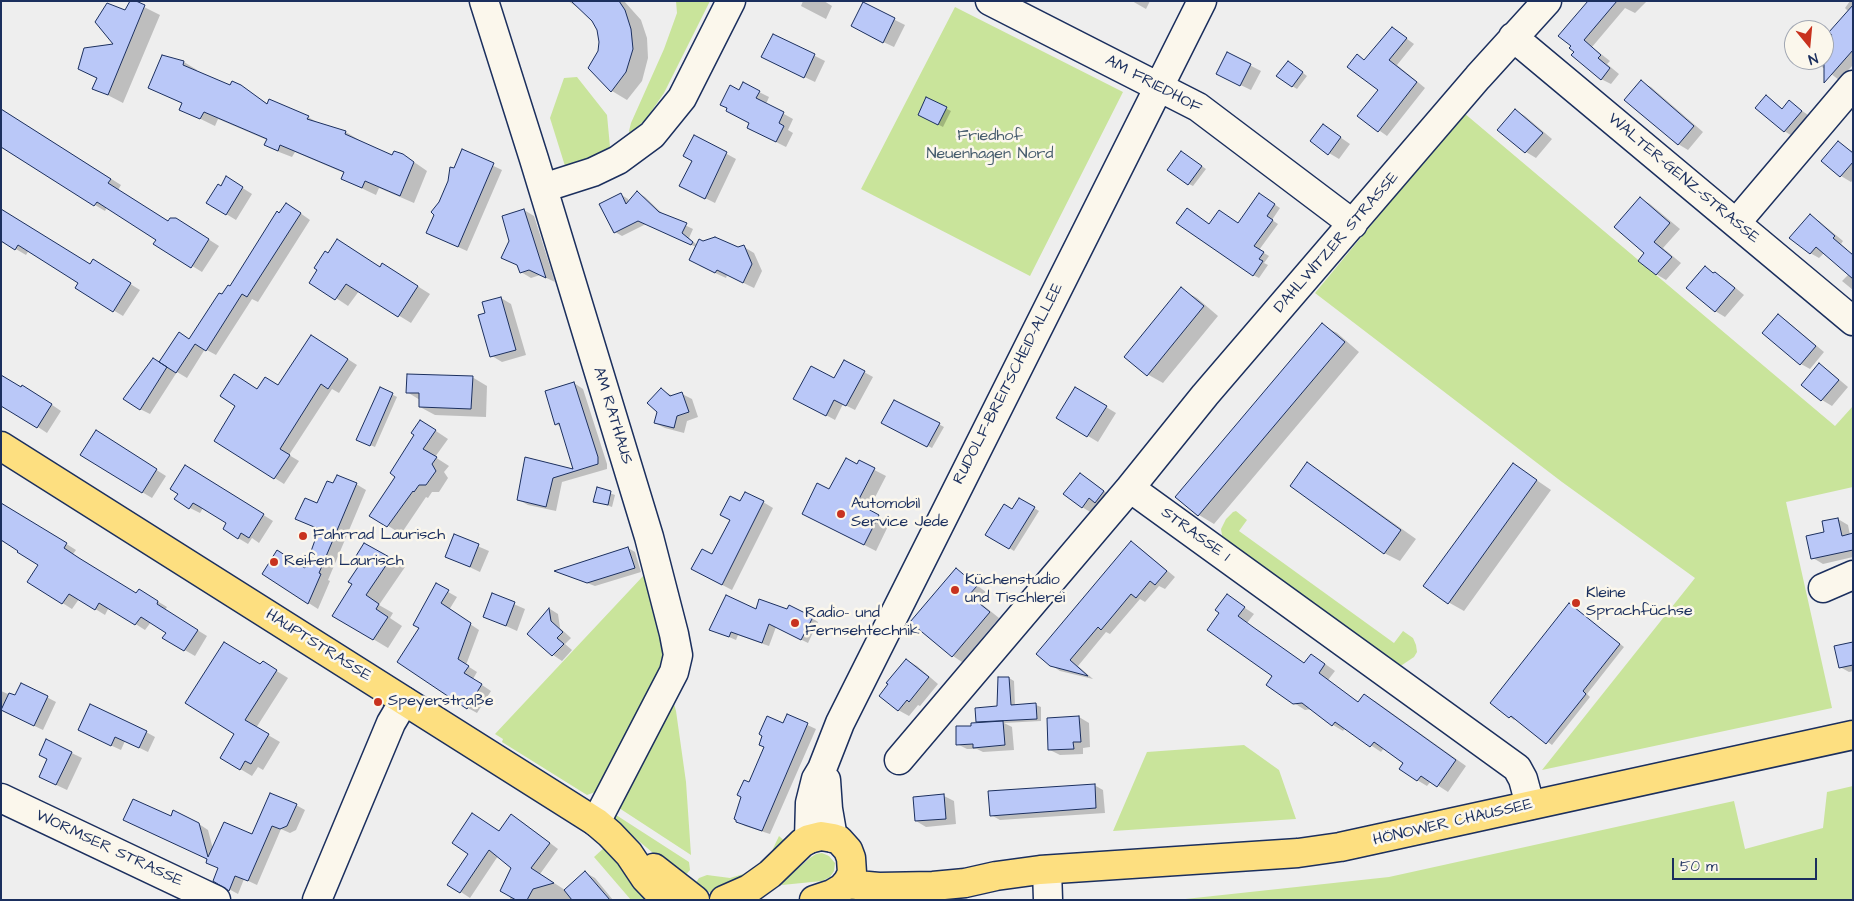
<!DOCTYPE html>
<html>
<head>
<meta charset="utf-8">
<style>
	body { margin:0 }
	#map { position:relative; width:1854px; height:901px; overflow:hidden; background:#eee; font-family:"Architects Daughter",sans-serif }
	canvas { display:block }
	.frame { position:absolute; inset:0; border:2px solid #1b2f5e; pointer-events:none }
	.north { position:absolute; left:1784px; top:20px; width:50px; height:50px; box-sizing:border-box; background:#fbf7ec; border:1px solid #a1a7b3; border-radius:50%; rotate:163deg; font-size:14px; font-weight:700; line-height:20px; text-align:center; color:#1b2f5e }
	.north::after { content:''; display:block; margin:auto; width:18px; height:22px; background:#c8321e; clip-path:polygon(50% 0,100% 100%,50% 72%,0 100%) }
	.scale { position:absolute; left:1672px; top:858px; width:145px; height:22px; box-sizing:border-box; border:2px solid #1b2f5e; border-top:0; padding-left:6px; font-size:15px; line-height:18px; white-space:nowrap; color:#1b2f5e; -webkit-text-stroke:4px #fbf7ec; paint-order:stroke }
</style>
</head>
<body>
<div id="map">
<canvas width="1854" height="901"></canvas>
<div class="frame"></div>
<div class="north">N</div>
<div class="scale">50 m</div>
</div>
<script>
const c = document.querySelector('canvas').getContext('2d');
c.lineJoin = 'round';
function fill(path, color) { c.fillStyle = color; c.fill(path, 'evenodd'); }
const toPath = rows => new Path2D(rows.map(r => 'M' + r).join(''));
function stroke(path, color, width, dash) { c.strokeStyle = color; c.lineWidth = width; c.lineCap = dash ? 'butt' : 'round'; c.setLineDash(dash || []); c.stroke(path); }
function drawText(font, color, halo, rows, align = 'center') {
  c.font = font + ' "Architects Daughter",sans-serif'; c.lineWidth = 5; c.setLineDash([]); c.textBaseline = 'middle'; c.strokeStyle = halo; c.fillStyle = color; for (const [text, x, y, turn = 0] of rows) {
    c.save(); c.translate(x, y); c.rotate((+turn || 0) * Math.PI / 180); c.textAlign = isNaN(turn) ? turn : align; if (halo) c.strokeText(text, 0, 0); c.fillText(text, 0, 0); c.restore();
  }
}
const green = toPath([
	[676,1,710,1,664,93,646,119,630,134,629,131,631,123,664,49,677,13],
	[955,7,1123,92,1030,276,861,189],
	[577,77,607,115,610,147,599,154,565,166,550,118,564,78],
	[1464,113,1835,426,1853,406,1853,487,1786,502,1832,708,1542,770,1695,578,1562,482,1315,293],
	[1236,511,1247,520,1239,531,1394,643,1403,631,1413,638,1416,645,1417,652,1414,657,1402,665,1388,667,1224,548,1221,529,1226,519,1233,512],
	[644,575,663,652,661,667,598,791,587,795,502,742,503,739,495,734],
	[672,697,676,711,686,782,691,855,616,806],
	[1244,745,1279,770,1296,819,1113,831,1147,752],
	[1853,786,1853,900,1176,900,1389,877,1734,801,1745,849,1823,828,1827,792],
	[613,813,689,862,690,870,683,878,610,817],
	[779,836,789,845,765,869,742,884,723,892,712,893,693,887,699,878,707,875,730,878,764,868],
	[605,847,608,848,649,900,631,900,594,857],
	[822,853,829,856,835,863,834,871,830,877,822,881,782,885,781,883,810,858,816,854]
]);
const shadow = toPath([
	[132,1,160,15,123,103,94,88,98,79,80,69,115,45,126,12],
	[568,1,624,1,641,20,647,38,648,58,642,81,627,100,612,91,590,67,596,60,601,42,598,29,593,20,584,12],
	[803,1,824,1,832,6,826,19,801,6],
	[1132,1,1150,1,1146,9],
	[1590,1,1647,1,1635,13,1625,8,1592,47,1610,61,1607,64,1619,74,1611,84,1601,79,1576,52],
	[1850,1,1853,1,1853,65,1839,80,1813,60,1824,60,1824,46,1849,12,1845,8],
	[863,4,905,25,894,47,862,32],
	[1392,28,1414,44,1397,65,1425,88,1387,136,1359,116,1380,90,1357,56,1366,61],
	[773,35,825,61,815,82,773,62],
	[1228,54,1261,71,1251,90,1228,79],
	[163,56,184,62,197,70,197,72,231,87,240,86,268,104,308,117,322,125,346,132,359,140,358,142,392,156,402,156,417,164,427,171,414,203,379,188,376,195,342,179,344,173,295,152,292,157,279,152,266,144,267,140,218,119,215,126,180,109,183,104,149,87],
	[1293,65,1307,76,1297,89,1292,86],
	[1641,82,1651,87,1703,132,1688,150,1678,144],
	[740,92,759,92,769,97,766,104,793,119,788,130,793,133,786,147,758,133,751,123],
	[1766,97,1783,109,1789,102,1811,117,1794,137,1784,131],
	[927,99,951,111,943,127,924,117],
	[1515,110,1525,116,1552,139,1536,158,1526,152],
	[11,116,121,185,118,190,169,222,186,225,219,246,202,272,155,243,158,239,107,207,105,211,95,205],
	[1324,126,1350,144,1339,159,1329,153],
	[694,136,736,159,715,203,691,191],
	[1838,143,1853,152,1853,180,1851,182,1841,176,1822,161],
	[462,151,502,170,467,251,427,233],
	[1186,155,1206,169,1193,186,1189,184],
	[227,178,252,194,236,220,208,203],
	[638,193,645,197,664,215,693,229,689,238,697,245,738,249,744,247,754,253,762,271,754,288,727,275,726,278,700,266,696,247,646,224,622,236,615,232,620,194,628,199,629,202],
	[1265,198,1280,208,1272,220,1278,224,1259,250,1269,256,1264,263,1268,265,1259,278,1253,275,1238,225],
	[1640,198,1650,204,1680,229,1663,248,1681,263,1666,280,1656,274,1646,253],
	[296,210,310,220,258,302,252,299,216,355,205,349,187,378,177,372,150,414,140,409,160,364,190,340,222,296,230,288,280,214],
	[524,210,534,216,555,282,540,275,531,278,521,272],
	[1810,216,1819,221,1843,241,1841,244,1847,249,1845,251,1853,257,1853,290,1842,281,1849,274,1824,253,1819,258,1810,253],
	[1,233,90,265,103,267,140,290,123,316,113,310,80,282,29,250,26,255,4,242],
	[381,268,395,272,430,294,411,323,359,291,348,306,336,298,319,269],
	[1705,268,1725,279,1744,295,1725,317,1715,311],
	[1181,289,1197,298,1218,316,1163,383,1147,374],
	[501,298,511,304,526,355,502,362,492,356,487,314],
	[1779,316,1787,321,1824,352,1810,369,1801,364],
	[1322,325,1337,333,1359,352,1214,524,1199,515],
	[321,342,357,365,339,393,332,389,289,455,299,461,284,484,215,440,257,390,279,387],
	[844,361,873,377,855,410,843,404,835,420,804,403,835,379],
	[1819,365,1829,371,1848,387,1832,406,1822,400,1803,385],
	[472,377,487,386,486,417,435,415,420,407,420,400,407,392],
	[574,383,583,389,607,464,607,469,562,482,556,511,528,505,519,500,526,459,575,471,561,427,556,424],
	[21,389,33,392,61,411,47,433,38,427],
	[381,389,397,397,375,447,363,442],
	[1076,389,1116,413,1098,442,1058,418],
	[662,390,673,396,682,394,692,399,698,417,687,421,684,433,665,428,655,423],
	[894,401,944,427,932,448,883,423],
	[433,429,448,439,435,457,449,466,444,472,448,478,439,492,432,492,428,498,426,497,401,534,371,515,396,476],
	[106,438,166,476,152,498,142,492],
	[859,462,886,476,868,511,890,522,876,551,815,520,829,491,857,466],
	[1307,464,1323,473,1416,539,1400,561,1384,553],
	[1513,464,1551,490,1464,611,1448,602],
	[196,473,273,521,259,543,252,538,248,544,238,538,228,523,203,508,200,513,190,508],
	[1080,474,1090,480,1113,498,1092,513,1082,507],
	[356,484,366,490,328,580,330,581,318,609,263,574,306,570,320,530,297,519,318,505,334,485],
	[598,489,615,495,612,507,595,501],
	[1019,499,1039,511,1014,551,987,534,1012,510],
	[763,502,773,508,732,590,703,575,741,503],
	[1,503,76,550,73,554,137,595,149,596,167,607,165,610,207,636,195,656,164,638,168,632,151,622,145,630,109,607,105,615,79,599,72,609,29,582,40,565],
	[1838,519,1848,525,1850,535,1853,535,1853,557,1823,564,1813,558,1826,533],
	[454,536,489,551,480,572,446,556],
	[1131,543,1140,548,1175,577,1165,589,1159,586,1145,602,1140,599,1110,634,1106,632,1078,666,1093,679,1060,671,1051,665],
	[365,544,405,567,379,605,393,613,390,618,402,626,388,648,333,615,354,584,364,561],
	[628,548,635,552,641,572,595,586,563,574],
	[956,570,986,592,978,601,999,618,962,662,953,656,912,622],
	[436,585,457,597,449,610,479,630,466,665,477,672,473,679,491,691,477,713,468,708,420,628],
	[493,595,525,609,517,631,484,616],
	[1227,596,1254,614,1247,623,1264,635,1305,664,1321,661,1335,671,1328,680,1359,703,1364,695,1375,701,1466,766,1448,792,1431,781,1427,786,1417,780,1405,763,1384,748,1381,752,1345,728,1343,731,1333,725,1311,709,1305,710,1294,703,1274,676,1221,613],
	[1574,608,1624,647,1587,694,1590,697,1552,745,1516,718,1514,720,1510,717],
	[550,609,558,614,560,628,571,638,565,644,572,650,562,661,553,655,528,634],
	[757,611,812,618,818,622,808,643,776,627,769,646,738,635,736,640,710,629],
	[1853,643,1853,671,1849,672,1840,667],
	[907,660,917,666,938,684,920,706,918,705,909,716,898,710],
	[261,666,275,670,288,678,256,728,280,742,263,770,258,767,252,776,222,758,236,734],
	[999,678,1009,678,1014,681,1015,706,1036,705,1041,707,1041,721,1004,723,1012,727,1014,750,983,752,977,749,967,749,957,744,973,727,981,723,977,721,999,708],
	[22,684,56,702,43,730,11,715,1,706,1,691,15,697],
	[788,716,816,729,770,834,745,826,737,821,749,784,765,747,784,725],
	[1079,717,1089,723,1090,747,1083,748,1083,754,1060,755,1050,750],
	[146,732,155,737,148,752,125,741,121,750,88,735],
	[47,741,82,758,67,790,50,782],
	[1094,785,1103,790,1105,813,1000,820,991,815],
	[944,796,954,801,956,824,926,827,916,821],
	[296,805,305,810,296,830,290,833,281,829,257,885,244,879,238,894,214,881,219,869,209,859,171,818,199,824,208,830,213,849,253,836],
	[521,821,558,849,540,874,565,890,586,873,595,878,613,900,510,900,512,867,498,856,470,898,449,884,500,832]
]);
const building = toPath([
	[130,1,136,1,145,5,108,95,92,89,97,78,78,69,84,48,113,44,95,22,107,3,125,10,130,1],
	[571,1,619,1,625,10,631,29,633,49,626,72,611,92,588,68,598,51,599,42,597,30,592,21,571,1],
	[1588,1,1617,1,1584,40,1601,55,1598,58,1610,68,1601,80,1571,55,1574,52,1569,48,1571,46,1558,36,1588,1],
	[863,2,895,18,883,43,851,26,863,2],
	[1853,5,1853,50,1824,83,1824,44,1832,35,1829,32,1853,5],
	[1392,27,1407,38,1389,60,1417,82,1378,132,1357,116,1378,90,1347,67,1357,54,1364,60,1392,27],
	[773,34,815,54,804,78,761,57,773,34],
	[1227,52,1251,64,1240,86,1216,74,1227,52],
	[162,55,184,61,183,65,230,85,232,81,241,85,267,104,269,99,309,116,307,119,346,131,345,134,392,155,394,151,403,154,414,162,400,196,365,181,362,188,341,179,344,172,280,145,278,151,264,145,267,139,204,112,200,119,179,110,182,103,148,88,162,55],
	[1288,61,1303,72,1292,87,1276,76,1288,61],
	[1641,80,1694,126,1678,145,1624,100,1641,80],
	[743,82,760,91,756,98,784,112,779,123,784,126,776,142,747,128,749,123,726,111,727,108,720,105,730,85,739,90,743,82],
	[1766,95,1782,109,1789,100,1802,111,1784,132,1755,108,1766,95],
	[926,97,947,107,938,125,918,115,926,97],
	[1,109,111,179,108,183,168,221,170,218,176,218,209,239,191,268,153,244,156,240,97,202,94,206,1,147,1,109],
	[1515,109,1543,133,1525,153,1497,130,1515,109],
	[1323,124,1341,137,1328,155,1310,141,1323,124],
	[694,135,727,152,705,199,679,186,692,161,683,156,694,135],
	[1838,141,1853,153,1853,162,1840,177,1821,161,1838,141],
	[462,149,494,163,458,247,426,233,434,215,431,212,439,202,448,181,450,167,454,168,462,149],
	[1181,151,1202,166,1188,185,1167,170,1181,151],
	[226,176,243,187,226,215,206,203,218,184,221,186,226,176],
	[637,191,659,212,687,223,682,233,693,242,691,245,638,221,614,233,599,204,621,193,626,204,637,191],
	[1259,193,1275,204,1267,216,1273,220,1254,246,1264,252,1259,259,1263,261,1253,276,1176,223,1187,208,1209,224,1219,210,1238,223,1259,193],
	[1640,197,1670,223,1654,242,1672,257,1656,275,1638,261,1644,253,1614,227,1640,197],
	[286,203,301,213,247,297,242,294,206,351,195,344,176,373,159,362,179,332,189,339,219,293,222,294,228,285,230,286,277,211,279,213,286,203],
	[1,209,90,264,93,259,131,283,113,312,75,288,78,283,18,245,15,250,1,241,1,209],
	[524,209,546,278,529,270,520,273,517,265,501,258,509,241,502,216,524,209],
	[1810,214,1835,236,1833,238,1853,255,1853,279,1816,247,1810,254,1789,238,1810,214],
	[715,237,738,247,744,245,752,264,743,283,717,270,715,273,689,260,699,239,703,241,715,237],
	[337,239,380,267,382,263,418,286,398,317,346,284,335,300,309,283,317,270,314,268,325,251,328,253,337,239],
	[1705,266,1713,273,1715,272,1735,288,1715,312,1686,288,1705,266],
	[1181,287,1204,306,1147,376,1124,357,1181,287],
	[501,297,516,350,490,357,478,315,485,313,482,302,501,297],
	[1778,314,1816,346,1800,365,1762,333,1778,314],
	[1322,323,1345,342,1198,516,1175,497,1322,323],
	[311,335,348,359,328,389,321,384,280,449,290,455,274,479,214,441,235,406,220,396,234,374,257,389,265,377,278,385,311,335],
	[153,358,167,367,140,410,123,399,153,358],
	[844,360,865,371,846,406,834,400,826,416,793,399,811,366,834,378,844,360],
	[1819,363,1839,380,1821,401,1801,385,1819,363],
	[407,374,473,376,471,409,419,407,419,393,406,393,407,374],
	[1,375,21,387,22,385,52,404,37,428,1,406,1,375],
	[574,382,598,457,598,464,553,478,546,507,517,500,525,457,573,469,559,423,555,425,545,391,574,382],
	[380,387,393,393,370,446,356,440,380,387],
	[1075,387,1107,406,1087,437,1056,418,1075,387],
	[661,388,670,396,682,392,689,412,677,416,674,428,654,423,657,412,647,403,661,388],
	[894,400,940,423,927,447,881,423,894,400],
	[420,420,436,430,423,449,437,457,432,464,436,471,426,485,419,485,414,492,413,491,387,527,369,516,395,477,390,473,414,435,411,433,420,420],
	[96,430,157,469,142,493,80,455,96,430],
	[846,458,857,464,859,460,875,468,857,503,879,515,864,545,802,514,817,483,829,489,846,458],
	[1307,462,1401,530,1384,554,1290,486,1307,462],
	[1513,463,1537,480,1448,604,1423,586,1513,463],
	[185,465,264,514,249,538,241,533,238,539,223,529,226,523,200,507,193,503,189,509,174,499,178,494,170,489,185,465],
	[1080,473,1104,491,1095,503,1089,498,1082,508,1063,494,1080,473],
	[337,475,357,483,319,573,321,574,308,604,262,574,277,550,305,568,319,529,295,519,305,498,317,503,327,481,333,483,337,475],
	[597,487,611,491,608,505,593,502,597,487],
	[745,492,764,501,722,585,691,569,702,549,712,554,730,520,720,515,730,496,740,501,745,492],
	[1019,498,1035,507,1009,549,985,535,1004,504,1012,509,1019,498],
	[1,503,67,543,64,548,79,558,136,593,139,589,158,601,157,604,198,630,184,651,162,638,166,633,141,617,135,625,99,603,95,610,69,594,62,604,27,582,38,565,17,552,18,551,1,540,1,503],
	[1838,518,1842,536,1853,533,1853,550,1811,559,1806,536,1824,532,1822,521,1838,518],
	[454,534,479,544,470,567,445,557,454,534],
	[1131,541,1167,571,1155,585,1150,581,1136,598,1131,594,1101,630,1098,627,1070,660,1088,676,1050,666,1036,654,1131,541],
	[364,543,391,558,366,595,379,604,376,609,388,617,373,640,332,616,352,584,348,582,362,561,356,556,364,543],
	[628,547,635,568,587,583,554,571,628,547],
	[956,568,977,586,969,595,990,612,952,657,910,622,956,568],
	[436,583,449,590,441,603,471,623,458,659,469,666,464,673,482,684,467,709,397,662,419,628,413,625,436,583],
	[492,593,515,602,506,626,483,617,492,593],
	[1227,594,1245,607,1238,616,1253,627,1304,663,1311,654,1325,664,1319,673,1358,702,1364,694,1456,760,1437,787,1421,776,1417,781,1399,769,1403,763,1374,742,1370,747,1335,722,1332,726,1302,703,1293,704,1266,685,1272,676,1207,630,1219,613,1215,610,1227,594],
	[726,595,756,609,759,599,787,609,789,605,813,617,801,640,769,624,762,643,731,632,729,637,709,630,726,595],
	[1569,603,1620,644,1583,691,1586,694,1546,744,1511,716,1509,718,1490,703,1569,603],
	[549,608,551,621,563,632,557,638,564,644,552,656,527,634,549,608],
	[224,642,260,664,263,661,277,670,245,720,269,734,251,764,245,761,240,770,220,758,234,734,185,703,224,642],
	[1853,642,1853,665,1839,668,1834,646,1853,642],
	[906,659,929,677,909,702,907,700,898,711,879,696,888,684,886,683,906,659],
	[998,677,1009,677,1011,705,1036,703,1037,719,976,722,975,708,997,706,998,677],
	[21,683,48,696,34,726,1,710,9,693,15,695,21,683],
	[90,704,147,731,139,748,115,737,111,746,78,730,90,704],
	[787,714,808,723,762,831,736,822,736,820,734,819,741,797,737,795,744,780,749,782,764,747,759,745,762,736,759,734,767,716,783,723,787,714],
	[1079,716,1081,742,1073,742,1074,749,1048,750,1047,718,1079,716],
	[1003,721,1005,745,973,748,973,744,956,745,956,726,971,726,971,723,1003,721],
	[46,739,72,752,56,785,39,777,47,759,39,755,46,739],
	[1095,784,1096,808,990,816,988,791,1095,784],
	[270,793,297,804,287,826,280,829,272,826,248,881,235,876,229,891,213,881,218,868,206,863,207,859,123,820,133,799,171,816,173,810,199,823,208,857,224,822,252,834,270,793],
	[944,794,946,819,915,821,913,797,944,794],
	[472,813,499,831,511,814,550,843,531,868,554,883,533,889,527,900,516,900,500,891,511,868,489,850,460,893,447,885,468,854,452,843,472,813],
	[585,871,610,900,572,900,564,890,585,871]
]);
const minor = toPath([
	[484,1,534,159,649,537,674,634,678,655,674,672,596,822],
	[990,1,1198,107,1353,224],
	[1513,37,1853,321],
	[543,188,593,172,618,160,652,135,682,98,731,1],
	[1736,223,1853,85],
	[1130,488,1517,768,1523,779,1530,805],
	[1823,588,1853,575],
	[899,760,1130,488,1205,395,1478,77,1547,1],
	[826,780,828,809,833,838],
	[1,798,216,900],
	[809,839,810,803,816,779,822,769,840,723,1202,1],
	[1047,870,1048,900],
	[317,900,391,723,404,701]
]);
const major = toPath([
	[1,446,596,822,610,834,629,854,645,878,666,900],
	[654,868,695,900],
	[846,884,879,887,933,886,965,883,996,876,1040,870,1298,853,1340,847,1853,735],
	[724,900,749,889,770,874,802,843,809,839,821,836,833,838,839,840,848,850,851,858,852,873,848,881,842,888,832,894,814,900]
]);
const markers = [
	[841,514,5,"#c8321e"],
	[303,536,5,"#c8321e"],
	[274,562,5,"#c8321e"],
	[955,590,5,"#c8321e"],
	[1576,603,5,"#c8321e"],
	[795,623,5,"#c8321e"],
	[378,702,5,"#c8321e"]
];
const streetNames = [
	["AM FRIEDHOF",1153,85,28],
	["WALTER-GENZ-STRASSE",1683,179,40],
	["DAHLWITZER STRASSE",1337,243,-49],
	["RUDOLF-BREITSCHEID-ALLEE",1009,384,-63],
	["AM RATHAUS",612,416,73],
	["STRASSE 1",1195,535,36],
	["HAUPTSTRASSE",318,646,32],
	["HÖNOWER CHAUSSEE",1453,823,-13],
	["WORMSER STRASSE",109,849,25]
];
const parkNames = [
	["Friedhof",990,137],
	["Neuenhagen Nord",990,155]
];
const poiNames = [
	["Automobil",851,505],
	["Service Jede",851,523],
	["Fahrrad Laurisch",313,536],
	["Reifen Laurisch",284,562],
	["Küchenstudio",965,581],
	["und Tischlerei",965,599],
	["Kleine",1586,594],
	["Sprachfüchse",1586,612],
	["Radio- und",805,614],
	["Fernsehtechnik",805,632],
	["Speyerstraße",388,702]
];
fill(green, '#c9e49b');
fill(shadow, '#0003');
fill(building, '#bac8f8');
stroke(building, '#1b2f5e', 1);
stroke(minor, '#1b2f5e', 31);
stroke(major, '#1b2f5e', 31);
stroke(minor, '#fbf7ec', 28);
stroke(major, '#fddf80', 28);
for (const [x, y, r, color] of markers) { const dot = new Path2D(); dot.arc(x, y, r, 0, 2 * Math.PI); c.fillStyle = color; c.fill(dot); stroke(dot, '#fbf7ec', 2); }
drawText('16px', '#1b2f5e', '#fbf7ec', streetNames);
drawText('16px', '#465c6d', '#fbf7ec', parkNames);
drawText('16px', '#1b2f5e', '#fbf7ec', poiNames, 'left');
</script>
</body>
</html>
